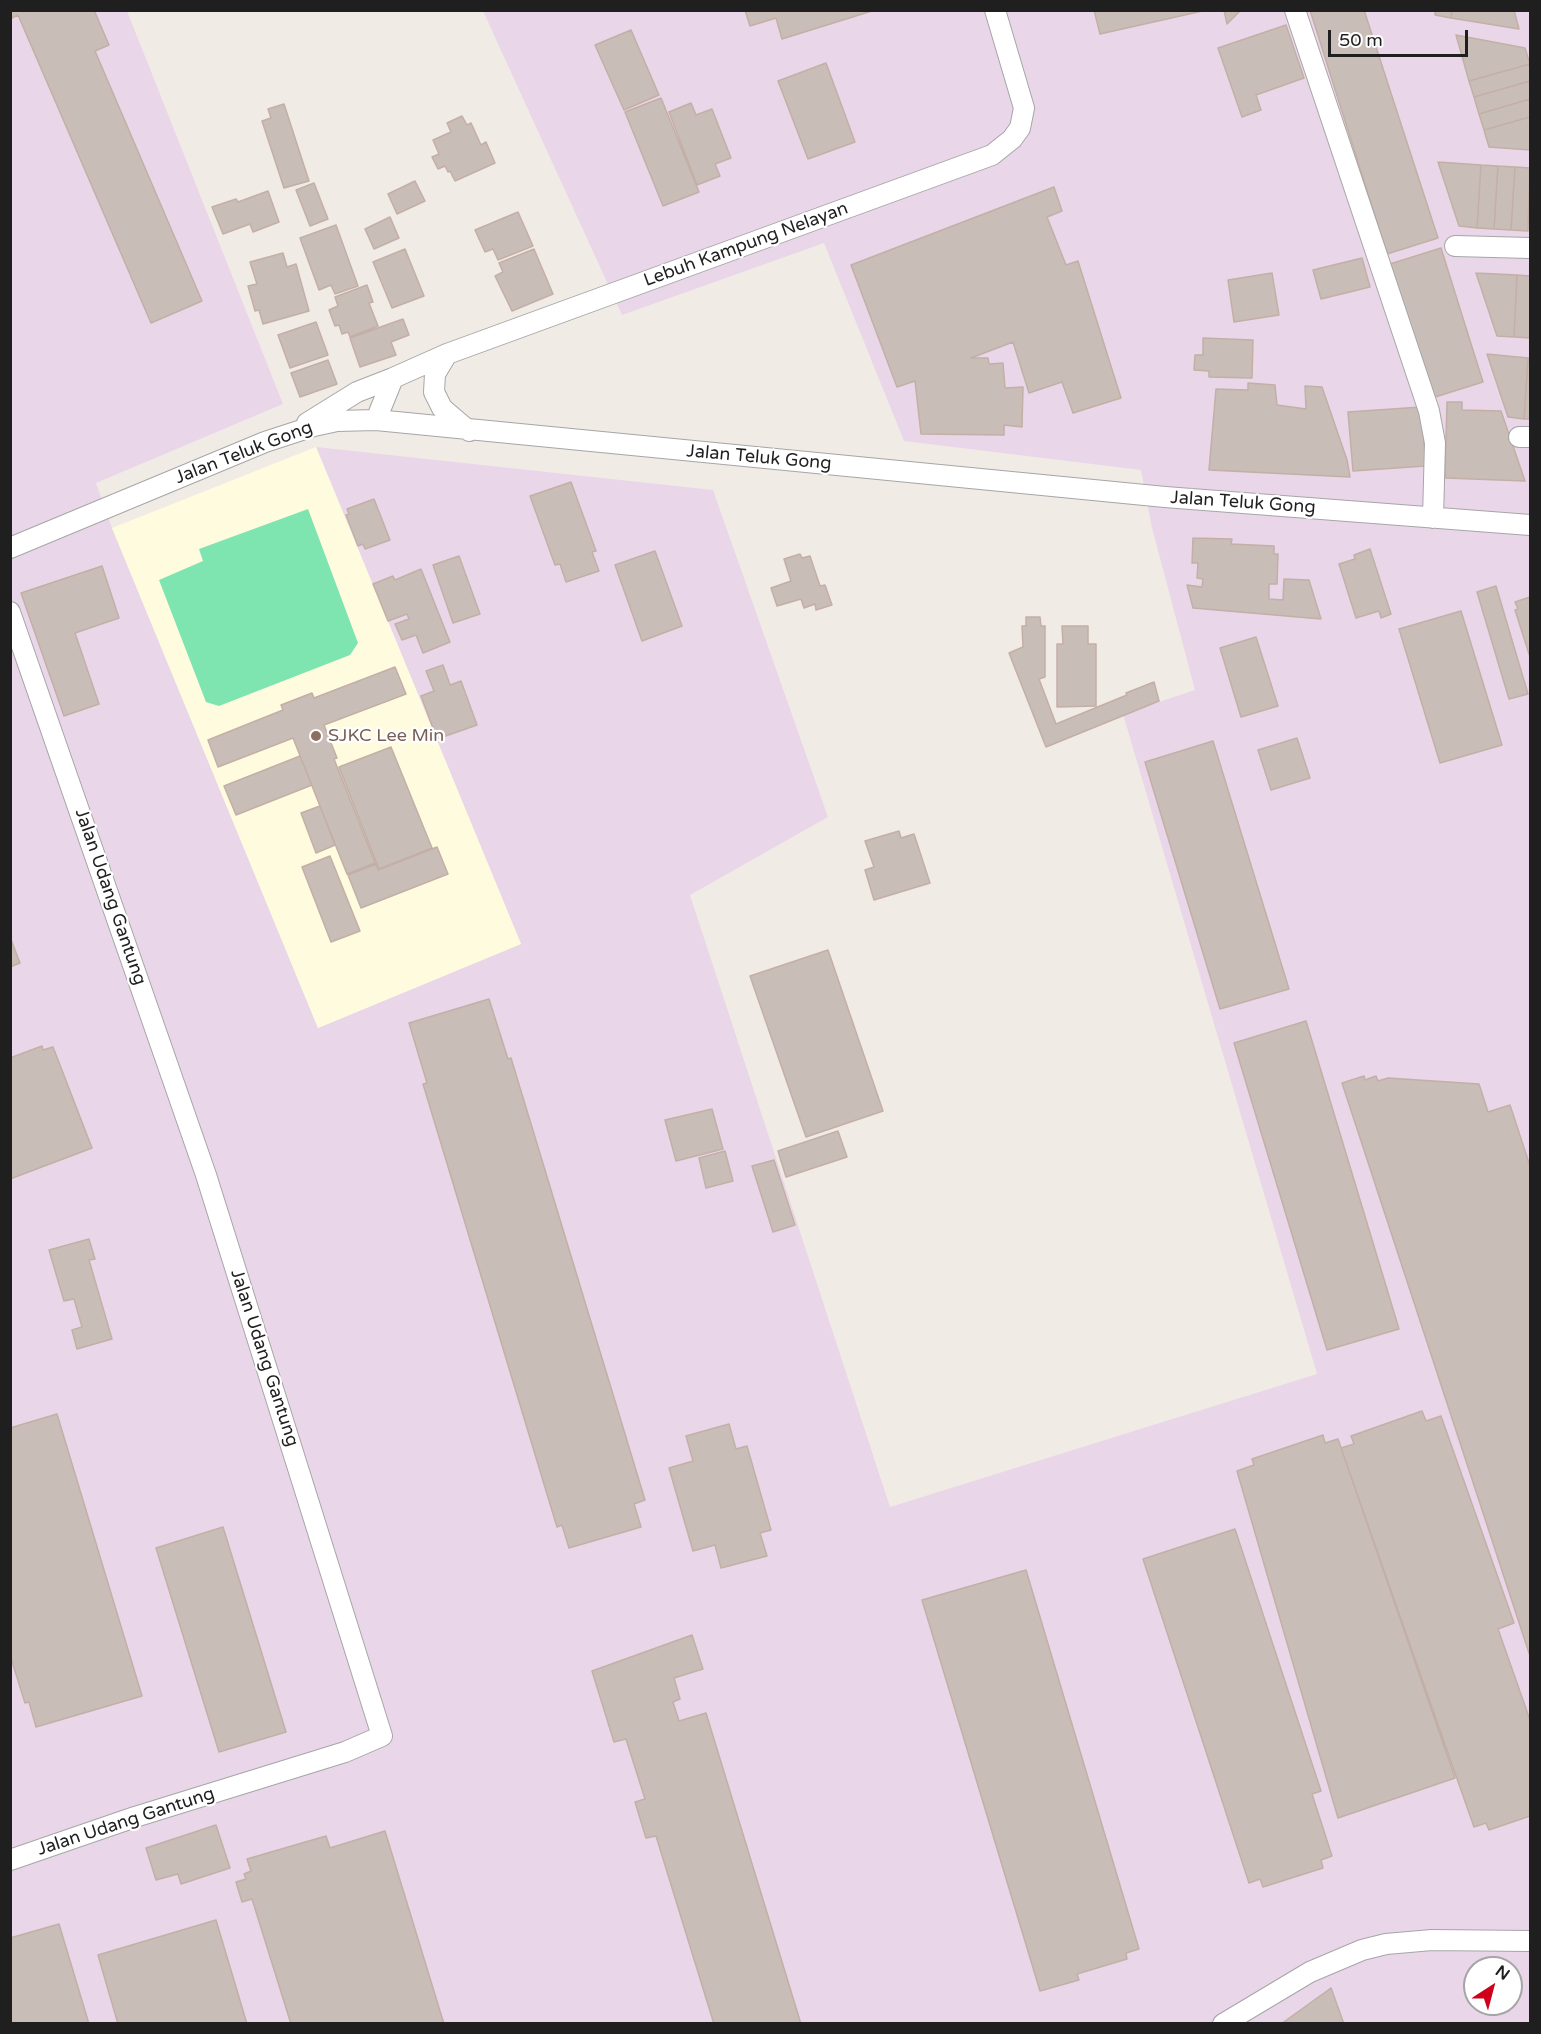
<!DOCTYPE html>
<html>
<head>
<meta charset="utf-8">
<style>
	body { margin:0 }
	#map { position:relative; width:1541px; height:2034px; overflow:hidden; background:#f1ebe5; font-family:"Varela Round",sans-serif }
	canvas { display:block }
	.frame { position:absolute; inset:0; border:12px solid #1f1f1f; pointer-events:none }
	.north { position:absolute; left:1463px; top:1956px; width:60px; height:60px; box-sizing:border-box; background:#fff; border:2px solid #a5a5a5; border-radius:50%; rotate:36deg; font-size:16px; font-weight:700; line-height:24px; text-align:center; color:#1f1f1f }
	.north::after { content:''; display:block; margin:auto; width:21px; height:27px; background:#ce001a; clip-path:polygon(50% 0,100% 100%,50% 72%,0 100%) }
	.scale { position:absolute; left:1328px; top:30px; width:140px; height:27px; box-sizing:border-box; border:3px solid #1f1f1f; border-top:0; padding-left:8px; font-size:18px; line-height:21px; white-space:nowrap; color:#1f1f1f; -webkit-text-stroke:4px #fff; paint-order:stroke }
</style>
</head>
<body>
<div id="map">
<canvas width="1541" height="2034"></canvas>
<div class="frame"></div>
<div class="north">N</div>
<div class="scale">50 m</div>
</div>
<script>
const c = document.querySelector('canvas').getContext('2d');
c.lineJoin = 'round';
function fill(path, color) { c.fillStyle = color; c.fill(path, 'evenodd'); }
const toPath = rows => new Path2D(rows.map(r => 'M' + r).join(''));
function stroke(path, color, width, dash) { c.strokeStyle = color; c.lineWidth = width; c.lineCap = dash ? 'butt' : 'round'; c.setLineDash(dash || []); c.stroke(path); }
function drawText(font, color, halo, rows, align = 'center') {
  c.font = font + ' "Varela Round",sans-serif'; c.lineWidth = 4.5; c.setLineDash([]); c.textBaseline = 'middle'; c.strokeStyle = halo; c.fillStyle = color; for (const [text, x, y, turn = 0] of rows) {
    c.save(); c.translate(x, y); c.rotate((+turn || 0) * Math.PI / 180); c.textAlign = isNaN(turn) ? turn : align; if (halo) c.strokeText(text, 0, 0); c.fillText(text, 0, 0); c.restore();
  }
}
const industrial = toPath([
	[11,11,127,11,283,404,96,483,112,528,318,1028,521,944,316,447,713,490,828,817,690,895,890,1507,1317,1374,1123,714,1195,690,1152,528,1141,470,904,441,824,243,622,315,483,11,1530,11,1530,2023,11,2024],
	[1475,1968,1511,1968,1511,2004,1475,2004]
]);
const education = toPath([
	[316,447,521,944,318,1028,112,528]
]);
const pitch = toPath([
	[308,509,358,643,350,655,219,706,206,702,159,580,203,561,199,549]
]);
const building = toPath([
	[10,10,94,10,109,45,95,51,202,301,151,323,18,15,10,19,10,10],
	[745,10,875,10,782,39,776,18,750,26,745,10],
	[1094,10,1207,10,1100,34,1094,10],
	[1224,10,1241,10,1227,24,1224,10],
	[1310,10,1364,10,1438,238,1387,254,1310,10],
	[1435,10,1452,10,1451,18,1435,15,1435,10],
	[1452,10,1514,10,1519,29,1451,18,1452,10],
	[1286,25,1304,78,1256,95,1261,110,1242,117,1218,48,1286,25],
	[631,30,659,95,624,110,595,45,631,30],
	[1456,35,1525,48,1530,64,1469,81,1456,35],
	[826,63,855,142,808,159,778,81,826,63],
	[1530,64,1530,81,1474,97,1469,81,1530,64],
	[1530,81,1530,99,1479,114,1474,97,1530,81],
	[661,98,699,192,663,206,625,112,661,98],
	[1530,99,1530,117,1484,130,1479,114,1530,99],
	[691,103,696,115,712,109,731,158,715,164,720,176,697,185,669,112,691,103],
	[284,104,309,181,284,188,262,121,271,118,268,109,284,104],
	[462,116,467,125,471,123,481,145,486,142,495,163,455,181,450,171,448,172,445,166,438,169,432,157,439,154,433,140,451,132,447,123,462,116],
	[1530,117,1530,150,1489,147,1484,130,1530,117],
	[1438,162,1481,165,1477,228,1459,226,1438,162],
	[1481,165,1498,166,1494,229,1477,228,1481,165],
	[1498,166,1515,167,1511,230,1494,229,1498,166],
	[1515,167,1530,168,1528,231,1511,230,1515,167],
	[415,181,425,201,397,214,388,194,415,181],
	[314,183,328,219,310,226,296,190,314,183],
	[1054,187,1062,211,1047,217,1066,265,1078,261,1121,398,1073,413,1062,382,1029,393,1013,342,971,358,988,358,989,364,1003,363,1005,388,1023,387,1022,427,1004,425,1004,435,921,434,915,381,897,387,851,265,1054,187],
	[268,191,279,222,253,232,250,224,223,234,212,207,236,199,238,202,268,191],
	[518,212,533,246,498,260,493,249,485,252,475,230,518,212],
	[390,217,399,238,374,249,365,229,390,217],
	[336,225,358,286,335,294,331,285,319,290,300,238,336,225],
	[1441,248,1483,382,1432,398,1390,264,1441,248],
	[405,249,424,296,392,308,373,262,405,249],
	[534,249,553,294,512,311,495,276,503,272,499,263,534,249],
	[283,253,287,267,296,264,309,311,263,324,259,310,255,311,248,286,257,284,250,262,283,253],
	[1362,258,1370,287,1321,299,1313,270,1362,258],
	[1272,273,1279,315,1234,322,1228,280,1272,273],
	[1476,273,1517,275,1514,337,1497,336,1476,273],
	[1517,275,1530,276,1530,338,1514,337,1517,275],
	[367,285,373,302,369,303,378,326,350,337,348,332,342,334,339,325,335,326,329,310,338,306,335,297,367,285],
	[403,319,409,335,391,342,396,355,360,367,350,338,403,319],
	[316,322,328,355,290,368,278,335,316,322],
	[1203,338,1253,340,1252,378,1209,377,1209,371,1194,370,1195,355,1203,355,1203,338],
	[1487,354,1528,358,1524,419,1508,417,1487,354],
	[1528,358,1530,358,1530,419,1524,419,1528,358],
	[328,360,337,384,300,397,291,373,328,360],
	[1248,383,1275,385,1277,405,1306,409,1305,386,1322,387,1347,460,1350,477,1209,470,1216,389,1248,390,1248,383],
	[1447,402,1462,402,1462,410,1501,411,1525,481,1445,478,1447,402],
	[1421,407,1426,466,1353,471,1348,412,1421,407],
	[571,482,596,551,592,552,599,571,566,582,560,564,555,565,530,496,571,482],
	[374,499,390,540,365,549,363,544,358,546,346,515,349,514,347,509,374,499],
	[1193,538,1232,539,1231,544,1274,546,1274,554,1278,554,1277,584,1269,584,1269,599,1283,600,1284,579,1309,580,1321,619,1193,608,1187,585,1202,587,1203,579,1197,578,1198,563,1192,563,1193,538],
	[1370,549,1391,614,1381,618,1379,611,1356,618,1339,564,1355,559,1354,555,1370,549],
	[655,551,682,626,642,641,615,565,655,551],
	[800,554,802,558,810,556,820,586,825,585,832,605,816,610,815,604,804,608,801,599,777,606,771,588,791,581,784,559,800,554],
	[459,556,480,614,453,623,433,565,459,556],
	[102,566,119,618,75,633,99,704,64,716,21,593,102,566],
	[421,569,450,642,423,653,416,635,402,640,395,624,409,619,407,614,388,621,373,584,393,576,395,580,421,569],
	[1496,586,1528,694,1509,699,1477,592,1496,586],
	[1530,597,1530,657,1515,610,1518,609,1515,602,1530,597],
	[1461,611,1502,745,1440,763,1399,629,1461,611],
	[1026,617,1040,617,1041,626,1045,626,1045,677,1039,679,1056,724,1127,695,1126,693,1154,682,1159,701,1046,747,1009,653,1023,647,1022,626,1026,626,1026,617],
	[1062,626,1088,626,1088,644,1096,644,1096,706,1057,707,1057,644,1063,644,1062,626],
	[1256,637,1278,706,1241,717,1220,648,1256,637],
	[443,665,450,685,461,681,477,725,437,739,421,696,434,691,426,671,443,665],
	[395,667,406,694,324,725,337,758,334,759,375,863,347,874,293,738,218,767,208,740,283,710,281,705,312,693,314,698,395,667],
	[1297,738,1310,778,1271,790,1258,750,1297,738],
	[1213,741,1289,989,1220,1009,1145,762,1213,741],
	[391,747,432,848,379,869,339,767,391,747],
	[300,756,312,785,236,815,224,786,300,756],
	[320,806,335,845,316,853,301,813,320,806],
	[899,831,901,838,914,834,930,883,874,900,865,870,874,867,865,841,899,831],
	[437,847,448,874,361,908,348,875,376,864,378,870,437,847],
	[330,856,360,931,331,942,302,867,330,856],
	[10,937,20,963,10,967,10,937],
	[828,950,883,1111,806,1137,750,976,828,950],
	[489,999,508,1059,511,1058,645,1500,634,1504,641,1527,569,1548,562,1525,557,1527,423,1084,427,1083,409,1023,489,999],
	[1306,1021,1399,1329,1327,1350,1234,1043,1306,1021],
	[42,1046,43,1050,53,1047,92,1148,10,1179,10,1058,42,1046],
	[1364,1076,1365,1080,1376,1076,1378,1081,1388,1078,1479,1084,1488,1112,1510,1105,1530,1166,1530,1656,1342,1083,1364,1076],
	[712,1109,723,1149,676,1161,665,1120,712,1109],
	[838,1131,847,1157,786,1177,778,1151,838,1131],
	[725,1151,733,1181,706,1188,699,1158,725,1151],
	[774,1160,795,1225,773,1232,752,1166,774,1160],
	[89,1239,95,1259,89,1260,112,1339,77,1349,72,1330,82,1327,74,1299,64,1301,49,1250,89,1239],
	[1422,1411,1426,1421,1441,1416,1514,1623,1498,1629,1530,1720,1530,1816,1489,1830,1486,1823,1474,1827,1341,1448,1354,1444,1351,1436,1422,1411],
	[57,1414,142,1696,36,1727,29,1702,25,1703,10,1655,10,1428,57,1414],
	[729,1424,736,1449,747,1446,771,1530,760,1533,767,1556,721,1568,715,1545,693,1551,669,1468,693,1461,686,1436,729,1424],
	[1323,1435,1325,1443,1338,1439,1455,1778,1338,1818,1237,1471,1254,1465,1252,1459,1323,1435],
	[223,1527,286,1732,219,1752,156,1548,223,1527],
	[1235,1529,1321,1791,1312,1794,1332,1856,1321,1860,1323,1868,1263,1887,1260,1879,1249,1883,1143,1559,1235,1529],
	[1026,1570,1139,1949,1126,1953,1127,1959,1077,1974,1079,1980,1040,1991,922,1600,1026,1570],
	[692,1635,703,1669,674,1678,680,1699,673,1702,679,1721,706,1713,801,2024,714,2024,656,1836,646,1838,635,1802,645,1799,626,1739,614,1742,592,1671,692,1635],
	[216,1825,230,1868,181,1884,178,1874,156,1880,146,1848,216,1825],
	[385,1831,444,2024,291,2024,252,1899,242,1902,236,1882,246,1879,244,1874,251,1871,247,1859,326,1836,330,1848,385,1831],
	[216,1920,247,2024,118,2024,98,1955,216,1920],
	[59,1924,89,2024,10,2024,10,1938,59,1924],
	[1331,1988,1344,2024,1281,2024,1331,1988]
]);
const minor = toPath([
	[1295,10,1429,411,1435,443,1433,518],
	[1455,246,1530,248],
	[447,354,435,374,434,392,442,408,469,431],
	[376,420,393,378,447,354,992,155,1012,139,1020,128,1024,108,995,10],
	[307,423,357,392,393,378],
	[1519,437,1530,437],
	[10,548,265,442,314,426,337,421,376,420,1165,497,1530,525],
	[10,612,206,1175,382,1736,345,1752,135,1817,10,1860],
	[1223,2024,1310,1972,1362,1950,1386,1944,1432,1940,1530,1941]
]);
const markers = [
	[316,736,6,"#8d6e63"]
];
const streetNames = [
	["Lebuh Kampung Nelayan",746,245,-20],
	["Jalan Teluk Gong",244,453,-21],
	["Jalan Teluk Gong",759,458,5],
	["Jalan Teluk Gong",1243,503,4],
	["Jalan Udang Gantung",110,897,71],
	["Jalan Udang Gantung",264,1358,72],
	["Jalan Udang Gantung",126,1822,-18]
];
const educationNames = [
	["SJKC Lee Min",328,736]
];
fill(industrial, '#ead6e9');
fill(education, '#fffbdf');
fill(pitch, '#7ee4b0');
fill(building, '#c9bdb8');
stroke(building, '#c3afa6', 1.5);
stroke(minor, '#a6a6a6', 22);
stroke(minor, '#fff', 20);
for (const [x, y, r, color] of markers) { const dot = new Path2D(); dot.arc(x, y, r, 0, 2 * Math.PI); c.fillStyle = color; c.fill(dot); stroke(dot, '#fff', 2); }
drawText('18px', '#1f1f1f', '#fff', streetNames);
drawText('18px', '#785e54', '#fff', educationNames, 'left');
</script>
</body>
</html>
